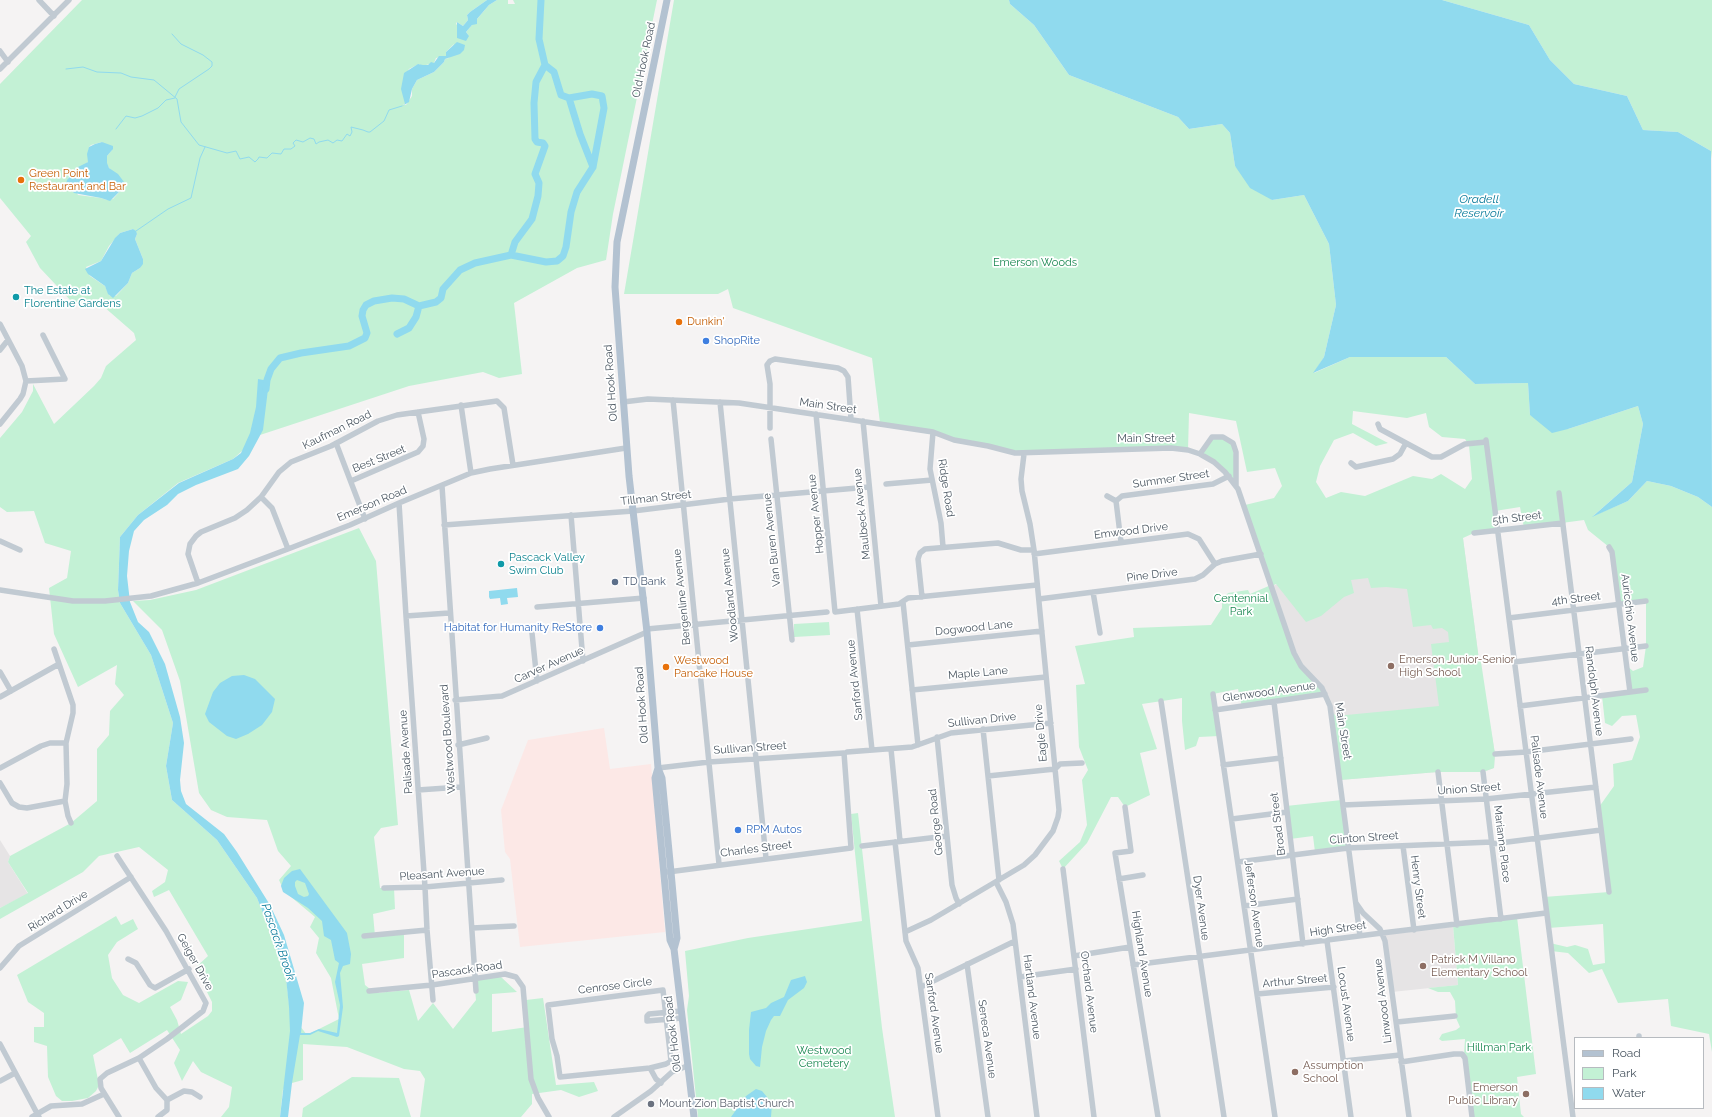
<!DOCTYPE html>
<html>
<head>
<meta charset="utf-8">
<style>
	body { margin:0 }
	#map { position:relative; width:1712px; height:1117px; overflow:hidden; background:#f5f3f3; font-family:Raleway,sans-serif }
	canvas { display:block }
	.legend { position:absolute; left:1574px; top:1037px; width:130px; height:72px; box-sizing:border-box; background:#fff; border:1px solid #b7bbc0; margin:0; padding:5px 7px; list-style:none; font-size:12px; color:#4a5661 }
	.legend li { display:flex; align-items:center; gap:8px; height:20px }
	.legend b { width:20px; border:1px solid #b7bbc0 }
</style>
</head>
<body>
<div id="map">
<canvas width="1712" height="1117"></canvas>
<ul class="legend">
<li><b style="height:5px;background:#b3c2d1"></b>Road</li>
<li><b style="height:11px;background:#c3f1d5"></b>Park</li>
<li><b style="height:11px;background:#90daee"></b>Water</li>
</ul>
</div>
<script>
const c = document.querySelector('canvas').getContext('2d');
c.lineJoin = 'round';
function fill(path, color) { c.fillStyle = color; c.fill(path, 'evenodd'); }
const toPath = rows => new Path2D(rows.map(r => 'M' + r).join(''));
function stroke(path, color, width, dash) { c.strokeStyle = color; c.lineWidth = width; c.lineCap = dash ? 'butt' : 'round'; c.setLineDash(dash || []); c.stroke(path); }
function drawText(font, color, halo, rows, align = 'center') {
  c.font = font + ' Raleway,sans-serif'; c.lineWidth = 3.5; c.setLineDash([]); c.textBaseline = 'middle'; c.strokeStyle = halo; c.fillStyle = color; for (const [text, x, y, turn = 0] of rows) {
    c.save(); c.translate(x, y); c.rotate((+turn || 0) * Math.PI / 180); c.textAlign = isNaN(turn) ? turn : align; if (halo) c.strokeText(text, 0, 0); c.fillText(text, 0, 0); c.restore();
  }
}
const education = toPath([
	[1463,538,1479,660,1495,754,1494,768,1483,772,1438,772,1340,780,1330,706,1301,666,1272,586,1299,577],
	[0,840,10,856,8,862,28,894,0,908],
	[1453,925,1458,985,1392,992,1383,934]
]);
const medical = toPath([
	[604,728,610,769,651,764,665,932,520,947,510,859,505,852,501,810,528,740]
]);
const green = toPath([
	[82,0,487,0,470,12,467,15,468,20,463,26,457,22,456,24,469,36,466,32,489,5,497,0,508,0,508,4,515,4,513,0,657,0,613,214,606,260,577,268,514,303,522,374,499,378,483,372,409,386,260,435,233,459,178,483,138,515,120,537,118,590,120,603,151,655,173,723,166,766,172,800,217,840,257,898,285,968,290,1013,307,1035,339,1019,331,978,316,953,319,938,310,927,315,917,284,891,279,880,291,866,278,851,267,820,227,817,211,810,199,793,180,681,162,630,133,601,150,600,196,590,359,528,376,561,398,825,381,828,374,837,380,888,394,888,395,909,373,914,375,936,404,934,404,958,362,964,365,985,375,993,409,990,418,1021,433,1003,453,1029,476,1000,474,979,501,977,517,992,492,994,492,1032,528,1027,526,1000,543,998,556,1085,594,1082,598,1091,579,1097,561,1090,532,1094,532,1104,521,1117,420,1117,425,1079,420,1071,404,1069,347,1047,303,1044,303,1080,292,1083,283,1089,280,1117,221,1117,229,1107,232,1087,201,1072,193,1061,182,1081,174,1063,180,1050,167,1030,130,1053,121,1038,93,1055,99,1085,96,1091,88,1098,72,1101,62,1101,56,1096,48,1077,47,1046,34,1042,34,1027,44,1027,44,1013,28,1002,17,975,116,916,121,925,133,919,138,929,117,942,108,955,112,978,123,995,139,1003,178,981,188,982,181,1000,170,1007,177,1020,181,1034,208,1016,212,1011,212,1002,195,968,208,956,169,890,154,897,152,891,165,882,168,870,139,847,99,856,83,872,0,919,0,908,28,893,8,862,10,856,71,823,97,801,97,749,109,735,110,711,124,695,115,684,117,665,78,687,54,634,49,588,67,578,71,551,45,543,34,511,7,512,0,507,0,438,22,412,33,391,33,384,54,424,94,386,101,378,106,366,136,340,134,333,103,306,72,302,40,268,26,242,31,236,0,198,0,84],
	[454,44,449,58,445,59,444,62,434,72,417,80,412,89,412,96,406,105,403,105,405,104,405,76,409,69,419,64,422,66,434,63,436,58,446,56,446,52],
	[102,142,112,150,107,156,106,163,122,189,113,199,107,200,101,198,78,195,68,178,88,162,89,147,91,145],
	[133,229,137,234,135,239,143,259,140,268,132,273,128,283,116,296,110,296,105,286,90,276,86,267,101,261,109,246,120,233],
	[674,0,1009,0,1010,4,1034,25,1069,75,1178,117,1189,129,1222,124,1230,133,1235,166,1272,200,1304,195,1329,244,1336,305,1324,357,1314,373,1350,357,1446,357,1475,384,1528,383,1530,415,1568,429,1638,406,1643,424,1632,482,1593,516,1628,501,1647,481,1671,486,1698,497,1712,507,1712,1052,1709,1034,1671,1026,1668,999,1618,1003,1602,969,1589,973,1568,953,1551,951,1550,943,1567,947,1575,945,1588,949,1593,965,1605,963,1603,924,1548,928,1544,897,1609,892,1599,807,1614,786,1613,764,1632,760,1640,737,1636,715,1622,716,1612,726,1605,723,1602,696,1629,692,1626,665,1633,671,1643,667,1646,646,1646,601,1618,604,1609,547,1588,530,1584,520,1524,528,1520,507,1495,511,1497,531,1474,533,1463,538,1479,660,1481,662,1495,754,1494,768,1483,772,1438,772,1340,780,1332,712,1336,716,1439,706,1431,644,1449,642,1448,632,1442,628,1433,629,1431,625,1413,627,1407,589,1386,587,1371,588,1368,578,1351,580,1354,593,1344,597,1321,616,1306,622,1276,584,1272,586,1294,653,1325,694,1242,707,1238,689,1213,694,1219,736,1199,737,1196,746,1185,750,1182,721,1182,698,1142,704,1157,749,1140,753,1150,795,1125,807,1118,797,1111,797,1087,843,1063,869,1059,861,1080,842,1087,825,1082,780,1088,770,1079,747,1076,685,1085,684,1075,646,1134,637,1133,628,1211,625,1222,608,1222,600,1228,593,1248,590,1250,594,1271,585,1245,505,1274,498,1282,486,1275,468,1247,472,1236,421,1189,413,1188,450,1015,453,880,423,872,358,733,308,728,289,718,294,624,294],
	[1353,411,1407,418,1426,413,1429,427,1442,437,1465,439,1469,445,1472,479,1465,489,1441,474,1432,479,1413,476,1365,496,1341,492,1326,498,1316,482,1320,466,1334,440,1353,433,1376,446,1388,443,1352,424],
	[1442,0,1712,0,1712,159,1711,151,1678,132,1643,130,1627,96,1574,84,1550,60,1529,25],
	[1212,437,1223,437,1233,443,1236,486,1229,476,1200,454],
	[829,622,830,635,794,637,794,624],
	[1342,800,1348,848,1315,852,1313,836,1290,839,1286,806],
	[858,813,882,1028,895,1117,698,1117,687,1010,689,996,685,951,748,938,862,921,851,814],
	[1517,917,1536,1074,1517,1077,1521,1114,1524,1117,1473,1117,1464,1055,1465,1039,1442,1041,1439,1039,1442,1034,1456,1030,1460,1027,1456,1018,1455,1001,1450,992,1438,992,1428,988,1458,985,1453,925],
	[352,1077,399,1078,411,1117,302,1117,303,1108]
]);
const water = toPath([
	[487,0,497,0,489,5,477,19,477,24,472,25,466,32,469,36,466,41,457,38,457,22,463,26,468,20,467,15,470,12],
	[1009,0,1442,0,1529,25,1550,60,1574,84,1627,96,1643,130,1678,132,1711,151,1712,507,1698,497,1671,486,1647,481,1628,501,1592,517,1632,482,1643,424,1638,406,1568,429,1552,433,1530,415,1528,383,1475,384,1446,357,1350,357,1313,373,1324,357,1336,305,1329,244,1304,195,1272,200,1250,188,1235,166,1230,133,1222,124,1189,129,1178,117,1069,75,1034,25,1010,4],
	[457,42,465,45,464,50,460,54,445,59,444,62,434,72,417,80,412,89,409,102,401,107,405,104,401,89,404,73,418,64,423,65,428,65,431,62,434,63,439,56,446,56,446,52],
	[102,142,113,146,113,149,107,156,107,163,109,168,118,174,124,182,122,189,110,201,101,198,74,193,66,184,67,180,78,167,88,162,87,154,89,147,95,144],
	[133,229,136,231,137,234,135,239,143,259,143,264,140,268,132,273,128,283,113,298,108,294,105,286,88,274,85,269,101,261,115,238,120,233],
	[258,379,269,381,263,430,249,456,238,469,196,485,178,494,167,505,144,520,134,531,129,551,127,576,130,602,138,622,149,632,165,664,180,717,184,743,180,780,181,791,186,804,224,834,237,852,270,905,284,935,304,1003,301,1033,310,1033,319,1029,337,1033,340,1005,335,982,339,963,335,960,331,940,324,936,322,921,308,908,283,892,281,886,284,878,292,871,300,869,347,933,351,954,350,964,343,966,340,973,343,1007,339,1036,337,1037,318,1031,310,1035,300,1035,292,1083,288,1117,280,1117,290,1031,289,1007,285,968,257,898,217,840,172,800,166,766,173,723,151,655,120,603,118,590,120,537,138,515,179,483,233,459,241,453,250,433,256,407],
	[297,880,305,883,309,894,308,896,304,897,298,894,295,886,295,882],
	[517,588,518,597,507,598,508,604,501,605,500,598,490,599,489,597,489,591],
	[244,675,255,679,275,699,272,712,262,725,248,734,236,739,227,736,209,722,205,714,213,692,220,683,232,676],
	[805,976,807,982,804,988,788,1000,780,1016,774,1016,771,1020,766,1031,762,1047,760,1067,756,1066,750,1059,749,1054,749,1030,751,1012,766,1008,771,1003,784,997,791,980],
	[756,1089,762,1091,772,1103,771,1117,731,1117,746,1096]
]);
const stream = toPath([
	[172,34,181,44,203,55,212,62,212,66,209,69,179,89,175,97],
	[66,69,83,67,97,72,121,73,131,77,154,80,177,99,181,122,199,145,227,153,236,151,240,159,249,157,255,162,258,159,259,157,267,158,272,153,281,154,284,149,291,149,295,146,293,143,296,140,303,142,310,138,314,139,316,144,319,142,328,140,333,143,337,140,342,141,347,134,350,136,352,132,351,127,363,130,368,132,370,132,384,121,389,110,402,106],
	[116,129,126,116,135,118,142,116,158,108,166,100,175,98],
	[136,231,168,209,191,198,200,158,205,147]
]);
const river = toPath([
	[569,98,580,134,593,167],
	[511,255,515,242,532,219,538,196,539,183,535,174,545,146,543,143,537,142,535,139,534,103,536,82,545,65],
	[397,334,409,328,416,317,419,306],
	[266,389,267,380,271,369,280,358,301,353,349,346,365,338,367,333,362,316,363,310,366,305,374,301,392,298,404,299,419,306,436,302,441,298,443,289,460,270,475,263,511,255,546,262,557,261,563,256,566,247,571,212,577,192,593,167,604,108,602,96,592,94,569,98,561,95,554,72,545,65,539,39,541,0]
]);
const minor = toPath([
	[39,0,54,16],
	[0,51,8,62],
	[0,69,69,0],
	[0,324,22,366,26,381,23,394,20,399,0,424],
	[0,350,8,340],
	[26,381,65,379,43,335],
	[673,400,719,864],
	[623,402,648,399,739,403,933,432,954,440,988,446,1015,453,1171,448,1188,450,1200,454,1214,462,1225,472,1238,489,1294,653,1301,666,1322,688,1330,706,1360,936],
	[720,402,766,858],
	[461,405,471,473],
	[816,414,835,612,899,604,908,598,1037,585],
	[863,421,881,606],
	[1378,424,1380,429,1432,457,1441,457,1465,444,1486,442],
	[770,428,770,384,767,365,770,361,775,359,838,368,844,371,848,377,851,419],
	[933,432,930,469,941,523,943,547],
	[771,439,792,640],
	[1486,440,1573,1117],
	[336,443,365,519],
	[1200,454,1212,437,1223,437,1233,443,1236,452,1236,486],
	[1351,463,1356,467,1393,459,1400,454,1406,443],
	[351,481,418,452,423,446,424,439,418,412],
	[886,484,932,480],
	[442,486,476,991],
	[1559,493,1609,892],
	[1107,496,1116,501],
	[261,497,272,508,288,549],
	[1116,501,1122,496,1213,484,1229,476],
	[1116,501,1121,542],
	[399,503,406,616,425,887,427,930,433,1000],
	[571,515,583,661],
	[444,525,633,511,730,499,869,487],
	[1474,533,1563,523],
	[0,541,20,550],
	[1609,547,1612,552,1630,692],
	[1034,554,1188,534,1199,539,1215,564],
	[198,583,188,554,190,544,196,536,201,532,235,518,247,510,261,497,279,472,291,462,331,446,378,421,397,415,497,401,504,408,513,465],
	[0,590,73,601,105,601,151,596,198,583,288,549,350,525,399,503,471,473,490,469,626,448],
	[1093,592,1100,633],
	[922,597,918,559,920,553,925,549,998,543,1021,550,1034,550],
	[1039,599,1195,579,1203,575,1215,564,1222,561,1261,554],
	[903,602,918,745],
	[537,607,644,598],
	[857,609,872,750],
	[406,616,449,613],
	[1509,618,1646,601],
	[647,629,827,612],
	[532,633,537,681],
	[908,645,1042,631],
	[54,649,73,705,73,713,66,743,67,784,65,801,68,816,71,823],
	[1514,662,1646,646],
	[0,672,11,691],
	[912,690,1046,677],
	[1213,694,1275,1117],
	[0,697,59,664],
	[455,700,502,696,647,632],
	[1161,701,1224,1117],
	[1274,702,1303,944],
	[1520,706,1646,690],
	[1215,710,1325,694],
	[983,729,999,880],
	[937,737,952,885,956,898,959,904],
	[458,745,487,738],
	[891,749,900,841],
	[847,752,912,747,951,733,1051,723],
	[1495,754,1526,752,1631,739],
	[1223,765,1281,758],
	[0,768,41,746,50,743,66,743],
	[658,768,709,762,844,753,851,848,668,872],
	[1438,772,1457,925],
	[1483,772,1501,919],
	[988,776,1055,769,1060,764,1082,763],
	[0,783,12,803,19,807,27,808,65,801],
	[418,790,461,787],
	[1343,805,1486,799,1596,787],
	[1125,807,1131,851,1115,853,1158,1117],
	[1232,819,1287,812],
	[895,842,906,941,918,968,938,1117],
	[1492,844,1601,830],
	[862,846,947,836],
	[1403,846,1414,930],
	[117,856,166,931,206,1003,203,1011,167,1039,139,1058,107,1073,100,1079,101,1088,119,1117],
	[1238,862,1348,848,1492,842],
	[1063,869,1094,1117],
	[1119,879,1143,875],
	[996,882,1006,902,1013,924,1037,1117],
	[384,888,425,887,502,880],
	[1356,903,1363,913,1380,929,1385,941,1409,1117],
	[1244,906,1298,899],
	[472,928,514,926],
	[905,932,931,920,1024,865,1035,855,1053,831,1058,817,1059,810,1034,550,1030,524,1022,491,1021,479,1024,454],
	[364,936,427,930],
	[1327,941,1351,1117],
	[1074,956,1130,947],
	[128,959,136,963,150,985,155,988,189,969],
	[967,964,988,1117],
	[1133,965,1382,933,1546,913],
	[0,968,19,946,131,877],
	[1020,977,1076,969],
	[921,987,1015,941],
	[663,990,671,1061,666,1064,650,1068,560,1077,557,1056,552,1039,548,1005,663,990],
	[369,991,432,985,505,974,516,977,523,987,531,1079,538,1098,549,1117],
	[1257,994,1334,987],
	[681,1011,649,1014,647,1016,647,1021,682,1018],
	[1397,1022,1455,1016],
	[1639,1036,1639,1038],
	[0,1044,39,1117],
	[139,1058,156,1088,167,1100,167,1110,158,1117],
	[1344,1061,1400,1055],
	[1401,1062,1454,1054,1462,1054,1465,1058,1472,1117],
	[650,1068,656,1079,661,1083],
	[0,1081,15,1073],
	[167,1100,184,1091,192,1092,200,1097],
	[32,1117,51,1106,82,1104,104,1094],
	[614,1117,651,1091,672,1072,687,1066]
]);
const major = toPath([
	[667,0,617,242,615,287,629,476,647,632,658,768,662,778,671,872,677,938,674,949],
	[658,768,655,778,670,940,674,949,694,1117]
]);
const markers = [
	[21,180,4,"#e8710a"],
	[16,297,4,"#0f9aa8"],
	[679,322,4,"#e8710a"],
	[706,341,4,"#3f7fe0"],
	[501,564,4,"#0f9aa8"],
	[615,582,4,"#5c6f8a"],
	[600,628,4,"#3f7fe0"],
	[1391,666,4,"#8d6e63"],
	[666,667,4,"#e8710a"],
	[738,830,4,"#3f7fe0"],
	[1423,966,4,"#8d6e63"],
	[1295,1072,4,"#8d6e63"],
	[1526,1094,4,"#8d6e63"],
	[651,1104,4,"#6b7280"]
];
const streetNames = [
	["Old Hook Road",644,60,-78],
	["Old Hook Road",611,383,-94],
	["Main Street",828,406,8],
	["Kaufman Road",337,430,-26],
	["Main Street",1146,439],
	["Best Street",379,459,-22],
	["Summer Street",1171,479,-8],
	["Ridge Road",946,488,81],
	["Tillman Street",656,498,-6],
	["Emerson Road",372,504,-23],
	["Hopper Avenue",816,514,-96],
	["Maulbeck Avenue",862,514,-96],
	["5th Street",1517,518,-7],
	["Emwood Drive",1131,531,-7],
	["Van Buren Avenue",772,540,-96],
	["Pine Drive",1152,575,-7],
	["Woodland Avenue",730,595,-96],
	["Bergenline Avenue",682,597,-96],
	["4th Street",1576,599,-7],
	["Auricchio Avenue",1630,618,83],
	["Dogwood Lane",974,628,-6],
	["Carver Avenue",549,665,-24],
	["Maple Lane",978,673,-5],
	["Sanford Avenue",855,680,-96],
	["Randolph Avenue",1594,691,83],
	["Glenwood Avenue",1269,692,-8],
	["Old Hook Road",642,705,-94],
	["Sullivan Drive",982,720,-6],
	["Main Street",1343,731,81],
	["Eagle Drive",1041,733,-95],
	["Westwood Boulevard",448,739,-94],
	["Sullivan Street",750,748,-4],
	["Palisade Avenue",406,752,-94],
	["Palisade Avenue",1539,777,83],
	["Union Street",1469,789,-4],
	["George Road",936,822,-96],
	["Broad Street",1278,824,-97],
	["Clinton Street",1364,838,-4],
	["Marianna Place",1502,844,83],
	["Charles Street",756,849,-7],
	["Pleasant Avenue",442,874,-4],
	["Henry Street",1418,887,83],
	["Jefferson Avenue",1254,904,82],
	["Dyer Avenue",1201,908,82],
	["Richard Drive",58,911,-32],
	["High Street",1338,929,-8],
	["Highland Avenue",1142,954,81],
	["Geiger Drive",195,962,61],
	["Pascack Road",467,970,-8],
	["Arthur Street",1295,981,-5],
	["Cenrose Circle",615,986,-7],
	["Orchard Avenue",1089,992,83],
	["Hartland Avenue",1032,997,83],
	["Linwood Avenue",1383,1001,-97],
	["Locust Avenue",1346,1004,82],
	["Sanford Avenue",934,1013,82],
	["Old Hook Road",673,1034,-97],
	["Seneca Avenue",987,1039,82]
];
const foodNames = [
	["Green Point",29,174],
	["Restaurant and Bar",29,187],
	["Dunkin'",687,322],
	["Westwood",674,661],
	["Pancake House",674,674]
];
const parkNames = [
	["Emerson Woods",1035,263],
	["Centennial",1241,599],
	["Park",1241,612],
	["Hillman Park",1499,1048],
	["Westwood",824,1051],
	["Cemetery",824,1064]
];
const cultureNames = [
	["The Estate at",24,291],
	["Florentine Gardens",24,304],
	["Pascack Valley",509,558],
	["Swim Club",509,571]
];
const shopNames = [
	["ShopRite",714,341],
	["Habitat for Humanity ReStore",592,628,"right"],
	["RPM Autos",746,830]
];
const serviceNames = [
	["TD Bank",623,582]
];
const educationNames = [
	["Emerson Junior-Senior",1399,660],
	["High School",1399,673],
	["Patrick M Villano",1431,960],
	["Elementary School",1431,973],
	["Assumption",1303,1066],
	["School",1303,1079],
	["Emerson",1518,1088,"right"],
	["Public Library",1518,1101,"right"]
];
const worshipNames = [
	["Mount Zion Baptist Church",659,1104]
];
const waterNames = [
	["Oradell",1479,199],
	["Reservoir",1479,213],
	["Pascack Brook",278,942,71]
];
fill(education, '#e6e4e5');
fill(medical, '#fce8e6');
fill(green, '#c3f1d5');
fill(water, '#90daee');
stroke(stream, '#90daee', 1);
stroke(river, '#90daee', 7);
stroke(minor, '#c1cad2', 5.5);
stroke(major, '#b3c2d1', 7);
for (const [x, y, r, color] of markers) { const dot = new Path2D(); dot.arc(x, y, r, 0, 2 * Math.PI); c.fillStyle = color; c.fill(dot); stroke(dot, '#fff', 1.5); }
drawText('11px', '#4a5661', '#fff', streetNames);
drawText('11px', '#c56008', '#fff', foodNames, 'left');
drawText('11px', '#17864f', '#fff', parkNames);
drawText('11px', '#0d838f', '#fff', cultureNames, 'left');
drawText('11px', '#366cbe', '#fff', shopNames, 'left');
drawText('11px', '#4e5e75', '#fff', serviceNames, 'left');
drawText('11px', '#785e54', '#fff', educationNames, 'left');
drawText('11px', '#5b616d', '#fff', worshipNames, 'left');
drawText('italic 12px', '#0c7c9b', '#fff', waterNames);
</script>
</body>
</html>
